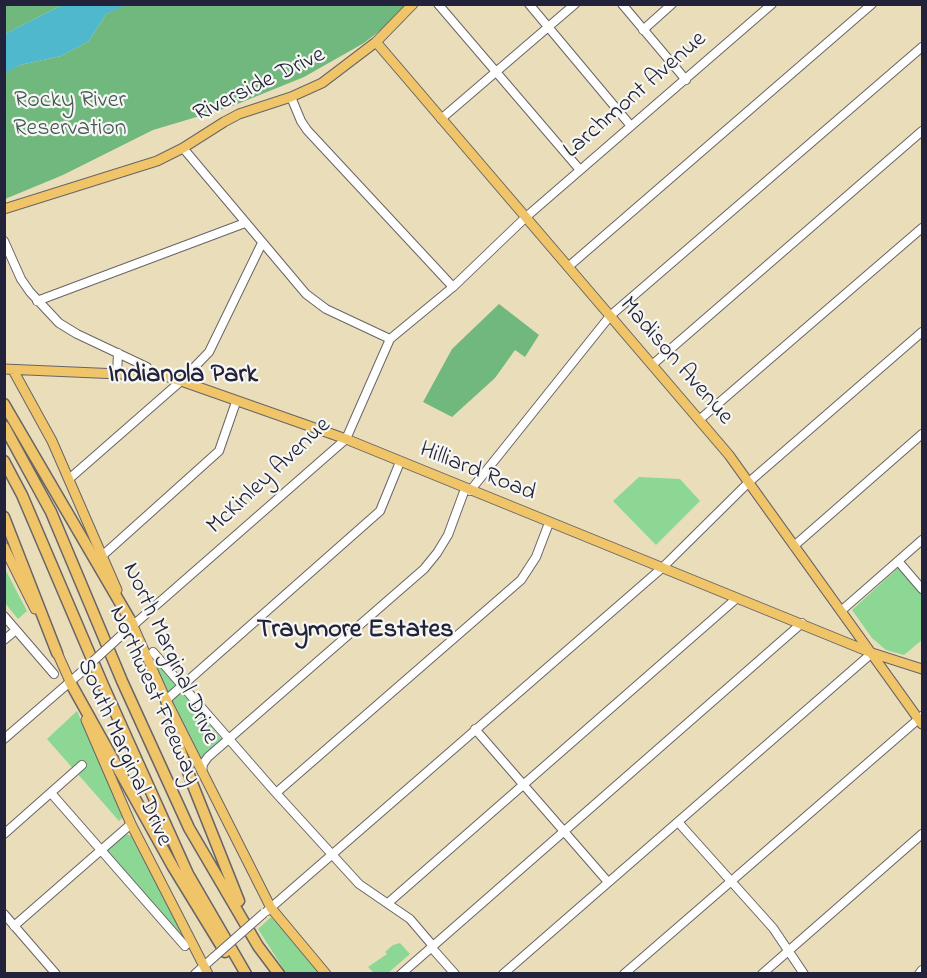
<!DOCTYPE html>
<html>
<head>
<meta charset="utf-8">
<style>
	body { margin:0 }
	#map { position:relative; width:927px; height:978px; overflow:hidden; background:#eadeba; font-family:"Indie Flower",sans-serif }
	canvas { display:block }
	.frame { position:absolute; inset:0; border:6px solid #22223b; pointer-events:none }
</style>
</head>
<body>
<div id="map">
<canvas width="927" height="978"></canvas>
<div class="frame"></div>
</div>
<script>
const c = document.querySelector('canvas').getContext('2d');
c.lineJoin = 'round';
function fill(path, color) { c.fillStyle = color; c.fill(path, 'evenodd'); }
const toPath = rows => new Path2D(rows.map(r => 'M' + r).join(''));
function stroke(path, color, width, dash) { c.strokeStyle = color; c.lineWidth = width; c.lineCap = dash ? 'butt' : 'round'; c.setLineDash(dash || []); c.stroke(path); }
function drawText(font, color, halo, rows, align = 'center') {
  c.font = font + ' "Indie Flower",sans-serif'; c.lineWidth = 4.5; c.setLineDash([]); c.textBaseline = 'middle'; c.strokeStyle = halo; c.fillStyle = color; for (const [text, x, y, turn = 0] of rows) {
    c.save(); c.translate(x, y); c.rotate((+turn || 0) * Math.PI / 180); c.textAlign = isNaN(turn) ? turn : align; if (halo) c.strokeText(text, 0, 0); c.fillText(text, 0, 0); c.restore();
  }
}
const green = toPath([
	[639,477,680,479,700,501,656,545,613,501],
	[4,567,27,611,18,619,5,603],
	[899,567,922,594,922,640,904,655,886,650,872,638,852,610],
	[151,656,224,742,203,760,198,759],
	[77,711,124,816,119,821,47,739],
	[124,833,131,836,186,941,107,852,107,849],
	[271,917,321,973,286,973,258,929],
	[400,943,410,954,388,973,374,973,368,967,387,954,385,952,393,945]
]);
const forest = toPath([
	[127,4,405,5,387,25,364,43,304,77,230,107,153,130,63,175,5,199,5,72,20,65,61,56,89,41,106,14],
	[5,5,62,5,5,34],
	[499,304,539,335,525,357,515,350,495,378,452,417,423,402,452,349]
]);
const water = toPath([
	[62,5,127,5,106,14,89,41,61,56,20,65,5,73,5,34]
]);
const minor = toPath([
	[438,4,580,170],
	[529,4,631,126],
	[622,4,686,80],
	[643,30,672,4],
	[291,97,301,121,307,130,453,287],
	[441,119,575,4],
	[183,148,306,294,326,309,390,339],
	[4,241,21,279,30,292,59,323,77,334,147,367],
	[568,267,872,4],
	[37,301,245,223],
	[652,365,922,131],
	[117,374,118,353],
	[699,420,922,228],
	[69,479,181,381,209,352,262,243],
	[470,491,610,316,922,47],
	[794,546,922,434],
	[102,556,219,451,236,402],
	[898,561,922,589],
	[841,611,922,540],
	[4,616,54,674],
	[130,628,346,439,390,339,453,287,526,217,772,4],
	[4,640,16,630],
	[153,652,276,793,359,884,410,919,433,946],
	[166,700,380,511,400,462],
	[475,729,608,882],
	[4,739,78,675],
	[202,772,203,764,208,757,424,569,437,553,448,535,465,489],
	[51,793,185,946],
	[276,793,521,580,536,557,549,523],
	[678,822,773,928,804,974],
	[4,834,82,765],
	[388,903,737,598],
	[267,911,662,568,749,482,922,332],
	[4,914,56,974],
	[14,926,131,824],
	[431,947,455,974],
	[195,974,214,957],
	[401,974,802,623],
	[503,974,872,653],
	[624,974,922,716],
	[762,974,922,834],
	[919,974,922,970]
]);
const major = toPath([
	[376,42,729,455,922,724],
	[4,209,157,161,183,148,224,122,239,114,291,97,322,83,376,42,413,4],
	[4,369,165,376,181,381,346,439,872,653,922,669],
	[13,370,52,441,117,590],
	[4,547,35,609],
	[130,619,166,700,271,908,326,974],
	[55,648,73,688],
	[86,720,131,824,208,974]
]);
const highway = toPath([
	[4,404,133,625],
	[4,426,51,512,122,681,189,828,258,946,279,974],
	[4,461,22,495,103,685,188,874,246,974],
	[4,517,57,653],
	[70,682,173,867,225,952],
	[166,700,174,733,192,783,239,901]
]);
const minorBridge = toPath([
	[78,675,126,631],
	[214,957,264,913]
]);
const streetNames = [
	["Riverside Drive",260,86,-26],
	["Larchmont Avenue",636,96,-41],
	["Madison Avenue",675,362,49],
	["Hilliard Road",477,473,22],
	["McKinley Avenue",270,477,-43],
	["North Marginal Drive",169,654,65],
	["Northwest Freeway",153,696,66],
	["South Marginal Drive",123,753,66]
];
const parkNames = [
	["Rocky River",70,102],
	["Reservation",70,130]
];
const neighbourhoodNames = [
	["Indianola Park",183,377],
	["Traymore Estates",355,632]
];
fill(green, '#8cd794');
fill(forest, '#71b87e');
fill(water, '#4fb8cd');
stroke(minor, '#686467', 10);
stroke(major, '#686467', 11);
stroke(highway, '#686467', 13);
stroke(minor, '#fff', 8);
stroke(major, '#f0c469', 9);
stroke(highway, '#f0c469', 10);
stroke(minorBridge, '#686467', 10, []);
stroke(minorBridge, '#fff', 8);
drawText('24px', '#22223b', '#f6f6f2', streetNames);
drawText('24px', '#425856', '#f6f6f2', parkNames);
drawText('bold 26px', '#22223b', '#f6f6f2', neighbourhoodNames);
</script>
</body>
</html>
